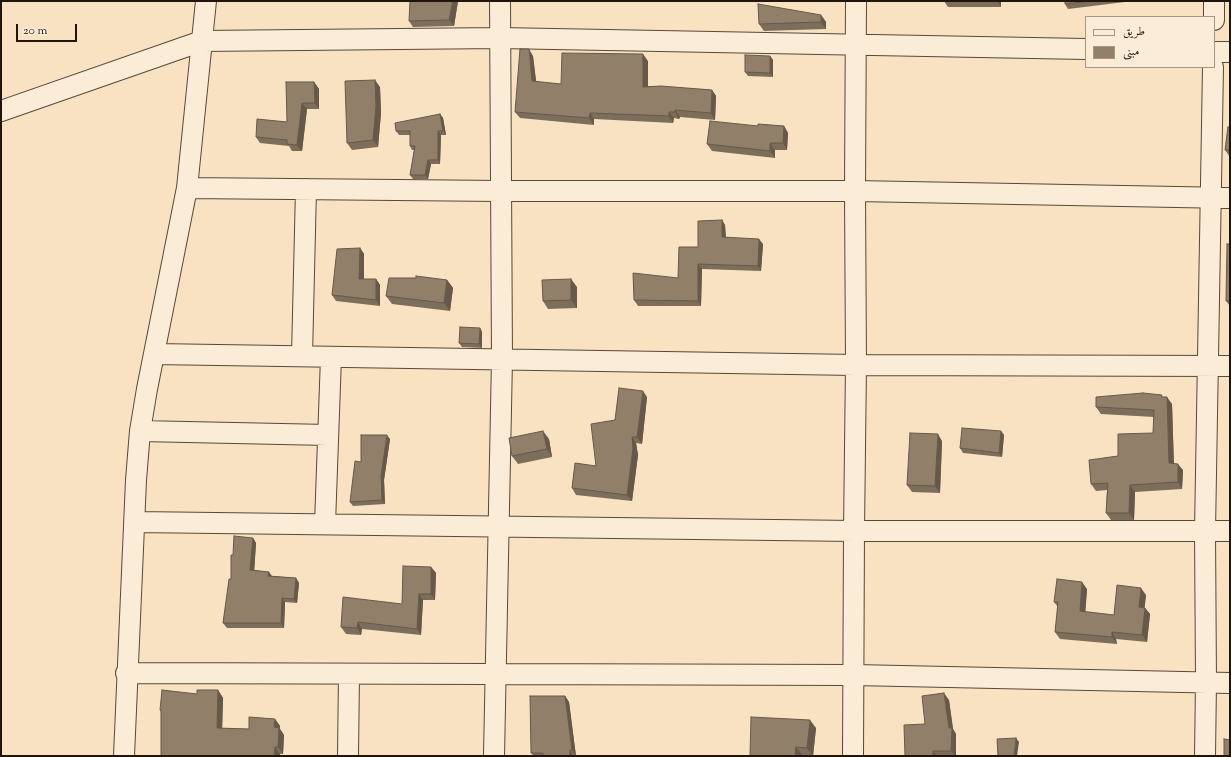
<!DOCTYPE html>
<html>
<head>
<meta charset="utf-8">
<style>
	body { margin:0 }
	#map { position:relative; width:1231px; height:757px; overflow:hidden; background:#f9e2c2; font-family:"Sorts Mill Goudy",Amiri,serif }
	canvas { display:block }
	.frame { position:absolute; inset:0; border:2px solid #21140b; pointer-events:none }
	.legend { position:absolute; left:1085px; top:16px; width:130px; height:52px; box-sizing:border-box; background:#fbecd7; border:1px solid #a49685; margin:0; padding:5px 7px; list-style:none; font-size:12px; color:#21140b }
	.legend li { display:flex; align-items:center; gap:8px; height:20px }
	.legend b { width:20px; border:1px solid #a49685 }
	.scale { position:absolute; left:16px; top:24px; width:61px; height:18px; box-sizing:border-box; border:2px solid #21140b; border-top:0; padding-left:5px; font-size:12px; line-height:14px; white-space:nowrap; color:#21140b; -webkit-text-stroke:3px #fbecd7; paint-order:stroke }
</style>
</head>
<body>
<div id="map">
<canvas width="1231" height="757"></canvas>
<div class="frame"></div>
<ul class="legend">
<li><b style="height:5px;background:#fbecd7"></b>طريق</li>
<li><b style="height:11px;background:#917f6a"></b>مبنى</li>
</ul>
<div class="scale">20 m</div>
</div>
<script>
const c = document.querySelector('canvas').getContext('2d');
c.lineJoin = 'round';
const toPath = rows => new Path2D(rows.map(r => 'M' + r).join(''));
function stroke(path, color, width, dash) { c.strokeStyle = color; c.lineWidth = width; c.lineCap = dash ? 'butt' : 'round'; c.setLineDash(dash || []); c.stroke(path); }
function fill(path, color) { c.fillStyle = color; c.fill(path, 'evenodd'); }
const street = toPath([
	[1214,20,1214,1],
	[1214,52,1230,52],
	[1,111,202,41,500,38,1086,49],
	[187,188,501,191,855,191,1230,198],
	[154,354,856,365,1230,366],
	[302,356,306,189],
	[140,431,328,435],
	[135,522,854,531,1230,531],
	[325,524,331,357],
	[126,673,854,675,1230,683],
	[124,756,136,480,140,431,147,389,187,188,206,1],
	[348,756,349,674],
	[494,756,502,359,500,1],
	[853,756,854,531,856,365,855,191,856,1],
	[1205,756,1206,682,1205,531,1213,67]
]);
const wall = toPath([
	[458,1,454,26,413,27,409,21],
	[944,1,1001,1,1001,7,948,7],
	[1065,1,1125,1,1125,2,1068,9,1065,4],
	[821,15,826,22,826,29,764,31,759,24],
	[533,56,536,82,561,84,648,61,648,86,712,90,716,96,715,120,680,117,679,119,674,118,673,123,594,119,594,125,520,118,515,112],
	[770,56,773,60,773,77,748,76,745,72],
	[314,82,319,89,319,109,307,109,302,151,292,151,289,146,260,143,256,137,287,122],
	[380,87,381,113,378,147,352,150,347,143],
	[440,114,443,118,446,135,441,135,440,164,431,164,428,179,413,179,410,175,414,150,412,150,410,146,410,135,399,135,396,131],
	[758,126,784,126,788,133,787,150,775,150,775,158,712,151,707,144],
	[1230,127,1230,157,1225,150],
	[722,220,725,225,726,237,763,244,761,271,702,269,701,306,638,306,634,300,678,278,698,247],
	[1230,244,1230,306,1226,301],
	[360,248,364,254,364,279,376,279,380,285,380,306,336,301,332,295],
	[447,280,453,288,450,311,392,304,386,296],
	[577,287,577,308,548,309,543,301],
	[480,328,482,332,482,348,462,347,459,343],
	[647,397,642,444,636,443,638,455,632,501,576,495,572,488,596,466,615,420],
	[1163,397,1172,404,1174,464,1183,470,1182,489,1135,492,1134,520,1111,520,1106,513,1107,490,1096,491,1091,484,1118,456,1153,433,1154,417,1101,414,1096,407],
	[1001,431,1004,435,1002,457,963,453,960,448],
	[390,439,384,480,385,504,353,506,350,502],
	[549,439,552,457,518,464,512,456],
	[942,441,940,493,912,492,907,485],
	[253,538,256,543,254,570,269,572,272,576,296,578,299,583,297,603,285,602,284,628,227,628,223,623,231,579,233,555],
	[431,567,436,573,435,600,423,600,421,635,362,629,361,635,346,634,341,627,402,604],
	[1087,589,1085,612,1114,615,1146,595,1144,608,1145,608,1150,614,1147,642,1116,639,1117,644,1060,639,1055,632,1058,607,1054,602],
	[218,690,223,698,222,728,249,729,275,719,280,726,280,729,284,735,283,754,280,754,280,756,161,756,161,712,160,710,197,694],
	[565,696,569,702,576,756,534,756,531,753],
	[949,700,953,729,956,734,956,756,905,756],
	[816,728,813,756,802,755,750,756]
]);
const shadedWall = toPath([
	[453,1,458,1,454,26,449,20],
	[997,1,1001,1,1001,7],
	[821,15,826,22,826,29,821,22],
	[529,49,533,56,537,88,532,81],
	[643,54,648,61,648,93,643,87],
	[770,56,773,60,773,77,770,73],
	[375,80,380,87,381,113,378,147,373,140],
	[314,82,319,89,319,109,315,103],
	[712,90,716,96,715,120,711,113],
	[302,103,307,109,302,151,297,145],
	[675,110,680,117,679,119,675,112],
	[669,112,674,118,673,123,669,116],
	[590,113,594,119,594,125,589,118],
	[440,114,443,118,446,135,443,131],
	[784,126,788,133,787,150,783,143],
	[438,131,441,135,440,164,438,160],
	[770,143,775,150,775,158,770,151],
	[428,160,431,164,428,179,425,175],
	[722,220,725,225,726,242,722,237],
	[759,239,763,244,761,271,758,266],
	[360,248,364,254,364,285,359,279],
	[698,264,702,269,701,306,698,301],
	[376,279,380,285,380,306,376,300],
	[571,279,577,287,577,308,571,300],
	[447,280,453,288,450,311,444,303],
	[480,328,482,332,482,348,479,344],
	[643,391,647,397,642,444,637,437],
	[1167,397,1172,404,1174,470,1169,463],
	[543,431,549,439,552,457,547,449],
	[1001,431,1004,435,1002,457,999,453],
	[938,434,942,441,940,493,935,486],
	[387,435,390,439,384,480,385,504,382,500,381,476],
	[632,437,636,443,638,455,632,501,627,495],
	[1178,464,1183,470,1182,489,1178,482],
	[1130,485,1135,492,1134,520,1129,513],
	[253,538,256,543,254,575,250,570],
	[431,567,436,573,435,600,431,594],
	[269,572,272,577,268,576],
	[296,578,299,583,297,603,294,599],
	[1082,582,1087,589,1085,618,1080,611],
	[1141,588,1146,595,1144,614,1139,607],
	[419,594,423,600,421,635,417,629],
	[282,598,285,602,284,628,281,623],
	[1145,608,1150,614,1147,642,1142,635],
	[358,622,362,629,361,635,357,628],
	[1112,632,1116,639,1117,644,1112,637],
	[218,690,223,698,222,735,217,728],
	[944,693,949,700,953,729,956,734,956,756,955,756,951,751],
	[565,696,569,702,576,756,572,750],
	[275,719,280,726,280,729,284,735,283,754,278,747,274,727],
	[810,720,816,728,813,756,807,748],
	[1016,738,1019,742,1017,756,1014,756],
	[275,747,280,754,280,756,274,756],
	[796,747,802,755,802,756,795,756],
	[570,750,573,756,570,756],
	[933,751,937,756,933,756]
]);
const building = toPath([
	[410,1,453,1,449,20,409,21,410,1],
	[1065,1,1091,1,1065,4,1065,1],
	[758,4,821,15,821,22,759,24,758,4],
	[520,49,529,49,532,81,561,84,562,53,643,54,643,87,661,86,712,90,711,113,675,110,675,112,669,112,669,116,590,113,589,118,515,112,520,49],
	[745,55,770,56,770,73,745,72,745,55],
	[375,80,376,106,373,140,347,143,345,81,375,80],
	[286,82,314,82,315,103,302,103,297,145,287,144,287,140,256,137,257,119,287,122,286,82],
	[440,114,443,131,438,131,438,160,428,160,425,175,410,175,415,146,410,146,410,131,396,131,395,123,440,114],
	[710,121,758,126,758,124,784,126,783,143,770,143,770,151,707,144,710,121],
	[1228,127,1230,127,1230,150,1225,150,1228,127],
	[722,220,722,237,759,239,758,266,698,264,698,301,634,300,633,273,678,278,679,247,698,247,698,221,722,220],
	[1227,244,1230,244,1230,301,1226,301,1227,244],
	[360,248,359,279,376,279,376,300,332,295,337,249,360,248],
	[416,276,447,280,444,303,386,296,389,278,416,278,416,276],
	[571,279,571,300,543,301,542,280,571,279],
	[460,327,480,328,479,344,459,343,460,327],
	[619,388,643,391,637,437,632,437,633,448,627,495,572,488,575,463,596,466,591,424,615,420,619,388],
	[1143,393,1162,395,1161,397,1167,397,1169,463,1178,464,1178,482,1130,485,1129,513,1106,513,1108,483,1091,484,1089,460,1118,456,1118,434,1153,433,1154,410,1096,407,1096,397,1143,393],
	[962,428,1001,431,999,453,960,448,962,428],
	[543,431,547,449,512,456,509,438,543,431],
	[910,433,938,434,935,486,907,485,910,433],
	[361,435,387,435,381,476,382,500,350,502,355,461,361,462,361,435],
	[234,536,253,538,250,570,269,572,268,576,296,578,294,599,282,598,281,623,223,623,229,579,231,579,231,555,233,555,234,536],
	[403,566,431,567,431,594,419,594,417,629,358,622,357,628,341,627,343,597,402,604,403,566],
	[1057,579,1082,582,1080,611,1114,615,1117,585,1141,588,1139,607,1145,608,1142,635,1112,632,1112,637,1055,632,1058,602,1054,602,1057,579],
	[162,690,197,694,197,690,218,690,217,728,249,729,249,717,275,719,274,727,279,728,278,747,275,747,274,756,161,756,161,710,160,710,162,690],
	[944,693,949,728,952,728,951,751,933,751,933,756,905,756,904,725,925,724,922,696,944,693],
	[530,696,565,696,572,750,570,750,570,756,543,756,543,753,531,753,530,696],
	[751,717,810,720,807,748,796,747,795,756,750,756,751,717],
	[1016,738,1014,756,998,756,997,739,1016,738],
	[1224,739,1230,740,1230,756,1224,756,1224,739]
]);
stroke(street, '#574839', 22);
stroke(street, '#fbecd7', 20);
fill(wall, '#7d6d5b');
fill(shadedWall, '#66594a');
fill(building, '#917f6a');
stroke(building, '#66594a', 1);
</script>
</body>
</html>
